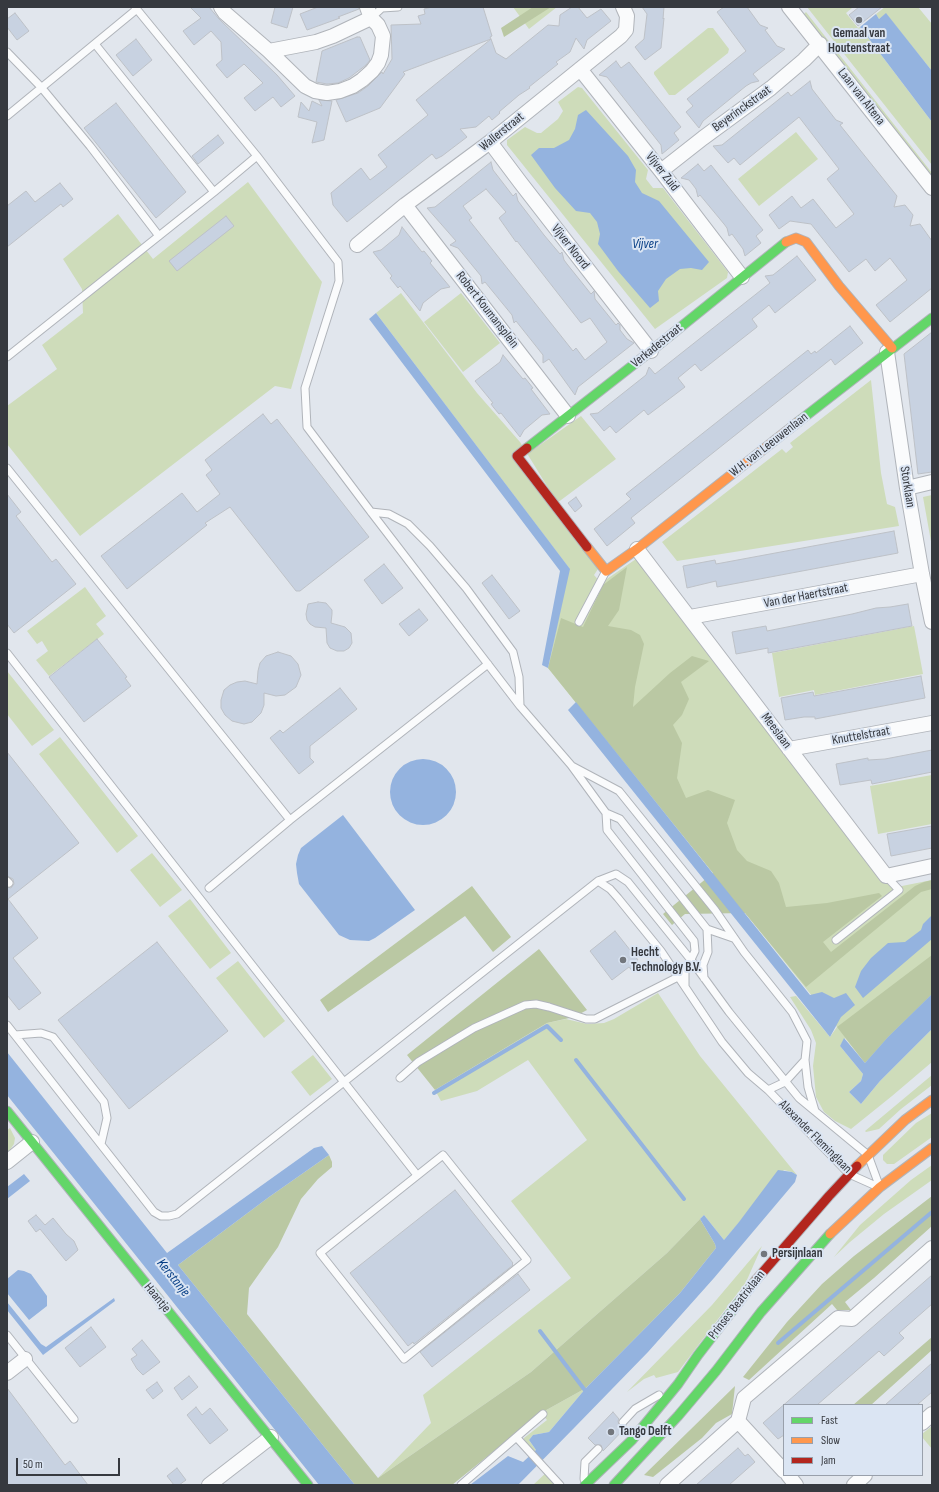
<!DOCTYPE html>
<html>
<head>
<meta charset="utf-8">
<style>
	body { margin:0 }
	#map { position:relative; width:939px; height:1492px; overflow:hidden; background:#e1e6ed; font-family:"Sofia Sans Condensed",sans-serif }
	canvas { display:block }
	.frame { position:absolute; inset:0; border:8px solid #36393f; pointer-events:none }
	.legend { position:absolute; left:783px; top:1404px; width:140px; height:72px; box-sizing:border-box; background:#dbe5f3; border:1px solid #99a0ab; margin:0; padding:5px 7px; list-style:none; font-size:12px; color:#36393f }
	.legend li { display:flex; align-items:center; gap:8px; height:20px }
	.legend b { width:20px; border:1px solid #99a0ab }
	.scale { position:absolute; left:16px; top:1458px; width:104px; height:18px; box-sizing:border-box; border:2px solid #36393f; border-top:0; padding-left:5px; font-size:12px; line-height:14px; white-space:nowrap; color:#36393f; -webkit-text-stroke:3px #dbe5f3; paint-order:stroke }
</style>
</head>
<body>
<div id="map">
<canvas width="939" height="1492"></canvas>
<div class="frame"></div>
<ul class="legend">
<li><b style="height:5px;background:#63d668"></b>Fast</li>
<li><b style="height:5px;background:#ff974d"></b>Slow</li>
<li><b style="height:5px;background:#b3261e"></b>Jam</li>
</ul>
<div class="scale">50 m</div>
</div>
<script>
const c = document.querySelector('canvas').getContext('2d');
c.lineJoin = 'round';
function fill(path, color) { c.fillStyle = color; c.fill(path, 'evenodd'); }
const toPath = rows => new Path2D(rows.map(r => 'M' + r).join(''));
function stroke(path, color, width, dash) { c.strokeStyle = color; c.lineWidth = width; c.lineCap = dash ? 'butt' : 'round'; c.setLineDash(dash || []); c.stroke(path); }
function drawText(font, color, halo, rows, align = 'center') {
  c.font = font + ' "Sofia Sans Condensed",sans-serif'; c.lineWidth = 4; c.setLineDash([]); c.textBaseline = 'middle'; c.strokeStyle = halo; c.fillStyle = color; for (const [text, x, y, turn = 0] of rows) {
    c.save(); c.translate(x, y); c.rotate((+turn || 0) * Math.PI / 180); c.textAlign = isNaN(turn) ? turn : align; if (halo) c.strokeText(text, 0, 0); c.fillText(text, 0, 0); c.restore();
  }
}
const green = toPath([
	[513,7,557,7,529,29],
	[807,7,851,7,852,8,846,13,858,28,860,27,863,31,932,122,932,165],
	[885,7,918,7,932,24,932,71,886,14,879,19,876,14],
	[806,12,932,173,932,178,804,14],
	[708,28,713,28,729,49,728,53,675,95,669,95,654,74,654,72],
	[578,87,582,88,648,170,646,179,653,188,663,188,728,272,727,278,655,329,507,145,507,140,525,127,537,133,541,133,558,119,563,111,558,102],
	[796,132,818,159,759,206,738,179],
	[248,182,322,282,291,389,275,386,80,536,7,444,7,406,57,369,42,345,83,313,82,289,63,259,118,214,153,259],
	[401,293,477,393,520,442,598,569,594,575,601,583,636,559,689,623,892,888,932,880,932,1001,865,1063,845,1038,840,1046,863,1074,861,1081,849,1092,861,1104,880,1081,932,1029,932,1062,892,1096,851,1129,835,1121,824,1112,816,1097,813,1066,816,1043,811,1030,790,997,796,996,830,1037,837,1027,548,668,569,568,376,313],
	[461,293,500,343,463,372,424,322],
	[871,380,881,473,887,504,895,507,899,526,677,561,662,542,782,449,786,453,793,447,790,443],
	[581,416,616,459,557,503,523,457],
	[932,495,932,547,923,497],
	[85,587,106,616,96,624,104,634,49,676,36,660,48,651,42,641,37,644,27,631],
	[914,626,923,674,815,695,814,690,779,697,772,653],
	[7,671,54,730,32,746,7,714],
	[60,737,138,836,117,853,39,754],
	[932,775,932,824,878,834,870,786],
	[152,853,182,890,160,907,130,870],
	[190,899,231,953,210,969,168,916],
	[238,961,285,1021,264,1038,216,978],
	[658,993,700,1056,797,1175,792,1172,784,1170,724,1240,704,1215,667,1253,531,1372,378,1478,431,1423,423,1395,571,1278,511,1201,587,1140,528,1060,477,1091,441,1101,435,1090,547,1023,566,1019,587,1024,604,1023,614,1019],
	[313,1055,332,1079,310,1096,291,1072],
	[932,1075,932,1085,901,1109,879,1129,866,1132,865,1131],
	[932,1113,932,1137,894,1164,887,1164,883,1160,883,1155,916,1123],
	[10,1128,15,1138,14,1144,7,1154,7,1130],
	[932,1165,932,1180,884,1214,850,1242,834,1257,860,1225,911,1180],
	[762,1246,746,1282,678,1372,656,1378,654,1375,644,1379,627,1392,712,1305],
	[586,1388,549,1432,533,1435,529,1440,536,1450,534,1452,524,1441,524,1438,547,1420,541,1413],
	[932,1426,932,1449,922,1437,922,1434],
	[549,1470,561,1485,533,1485]
]);
const forest = toPath([
	[533,7,551,7,504,37,501,28],
	[627,567,619,610,608,626,631,630,640,635,644,644,635,687,633,707,670,673,692,656,709,661,681,682,689,699,682,715,673,725,682,743,677,778,686,798,708,790,735,800,727,823,737,850,747,861,771,871,779,883,786,907,827,903,879,893,882,896,823,942,831,952,915,886,924,882,932,880,932,889,921,892,806,987,745,913,685,914,672,925,663,914,713,873,548,668,561,618,583,627,603,585],
	[472,886,511,937,493,952,465,916,328,1012,320,1000],
	[539,949,587,1010,574,1017,547,1023,435,1090,407,1055],
	[932,955,932,994,888,1037,865,1063,837,1027],
	[329,1155,332,1162,332,1167,318,1179,301,1199,278,1247,249,1288,247,1314,378,1478,531,1372,667,1253,700,1219,715,1244,716,1248,680,1293,586,1388,541,1413,452,1485,355,1485,178,1265,269,1197],
	[932,1196,932,1226,874,1278,845,1302,851,1310,837,1310,832,1304,749,1380,743,1377,787,1322,822,1284,854,1256],
	[932,1337,932,1350,871,1405,853,1405],
	[735,1386,732,1414,716,1423,702,1438,653,1477,644,1475]
]);
const water = toPath([
	[886,13,932,71,932,122,860,27,876,14,879,19],
	[586,110,628,156,636,170,635,182,642,193,659,201,709,262,702,270,691,268,680,269,666,279,658,291,659,301,650,308,618,271,598,244,600,234,597,222,590,213,576,211,555,188,531,155,539,148,554,148,569,140,575,129,578,115],
	[376,313,570,569,548,668,542,665,560,571,369,319],
	[576,702,810,995,822,992,834,998,846,993,855,1005,841,1017,830,1037,568,710],
	'390 792a33 33 0 1 1 66 0a33 33 0 1 1-66 0Z',
	[343,815,415,910,375,938,369,941,350,940,339,935,299,884,297,873,296,864,298,855,301,848],
	[932,915,932,939,863,998,855,987,861,971,871,958,888,943,905,942,921,930,923,924],
	[932,994,932,1029,880,1081,861,1104,849,1092,861,1081,863,1074,840,1046,844,1038,865,1063,888,1037],
	[7,1052,167,1253,314,1148,322,1146,329,1155,269,1197,178,1265,355,1485,319,1485,133,1252,7,1095],
	[778,1170,792,1172,797,1175,795,1182,714,1278,648,1352,575,1427,518,1485,470,1485,508,1456,523,1462,536,1450,529,1440,533,1435,549,1432,586,1388,680,1293,716,1248,715,1244,700,1219,704,1215,724,1240,739,1222],
	[24,1174,30,1181,7,1199,7,1187],
	[18,1270,24,1271,31,1274,47,1296,47,1306,29,1320,7,1293,7,1279],
	[114,1298,115,1301,43,1355,7,1310,7,1302,41,1344,46,1347]
]);
const stream = toPath([
	[576,1060,684,1199],
	[434,1093,547,1026,561,1040],
	[540,1331,587,1393],
	[778,1343,932,1212]
]);
const building = toPath([
	[190,7,209,7,219,19,277,75,295,96,281,107,273,97,255,111,244,98,263,83,244,64,227,78,216,65,222,60,221,42,211,31,194,45,183,31,201,18,190,7],
	[275,7,293,7,287,28,271,23,275,7],
	[318,7,359,7,359,9,338,17,340,18,307,30,300,14,318,7],
	[432,7,483,7,492,36,490,37,491,39,403,72,405,74,380,108,346,122,336,100,358,93,368,86,382,72,383,74,392,59,391,25,421,24,418,16,425,14,424,9,432,7],
	[572,7,578,7,587,18,601,9,611,21,587,40,584,49,576,38,570,52,556,62,558,64,529,87,530,88,519,95,499,112,500,113,492,120,489,116,476,127,460,129,467,137,442,156,436,159,432,154,347,222,333,205,331,193,361,168,370,180,387,167,378,155,428,115,416,100,491,39,496,53,506,59,548,25,559,26,560,15,572,7],
	[642,7,664,7,663,19,664,18,661,48,645,60,635,47,644,39,647,14,642,7],
	[724,7,747,7,760,25,768,28,765,30,777,46,785,49,753,74,759,81,751,83,746,86,703,121,699,128,686,112,693,106,687,99,746,51,717,12,724,7],
	[859,7,882,7,858,26,849,15,859,7],
	[15,13,29,31,17,40,7,27,7,19,15,13],
	[357,37,360,37,370,60,366,65,349,78,338,83,327,84,316,82,322,51,357,37],
	[136,39,152,60,133,76,116,55,136,39],
	[616,61,621,68,629,62,681,127,674,133,679,140,662,154,661,145,607,77,599,75,616,61],
	[810,81,812,89,836,120,843,123,840,125,897,196,894,207,905,205,913,215,910,226,920,224,932,241,932,288,890,322,876,305,907,280,890,258,875,271,866,259,849,272,811,224,790,221,779,229,769,215,792,196,801,208,813,199,836,228,854,214,827,179,839,169,799,117,740,165,734,158,728,163,713,146,722,145,788,92,791,96,810,81],
	[319,100,332,101,324,140,312,143,317,122,298,117,301,102,309,111,312,101,322,106,319,100],
	[116,103,186,192,156,218,84,128,116,103],
	[218,135,224,143,198,164,192,156,218,135],
	[491,162,493,170,513,196,516,193,518,201,544,235,560,254,562,252,564,260,567,264,591,294,594,291,595,299,616,325,618,323,620,325,620,330,627,339,634,343,578,387,575,395,549,359,543,363,543,355,516,321,514,323,512,315,485,282,482,284,481,276,458,248,450,245,456,241,427,208,435,207,491,162],
	[486,189,506,212,499,218,516,242,517,241,581,323,590,318,607,342,585,360,576,348,573,351,469,220,472,218,463,206,486,189],
	[698,164,704,171,711,165,763,230,756,236,761,243,745,256,743,249,732,234,729,236,727,228,724,224,700,195,698,197,696,189,693,185,689,180,681,178,698,164],
	[60,183,73,199,63,207,61,204,7,247,7,206,26,191,35,202,60,183],
	[226,216,234,226,177,271,169,261,226,216],
	[402,227,422,252,424,251,432,261,430,263,450,287,441,289,428,299,423,303,420,311,400,286,398,288,390,278,392,276,373,252,381,250,399,235,402,227],
	[797,256,816,280,775,313,769,305,752,319,757,326,757,327,701,371,695,364,678,378,685,387,648,415,644,410,616,433,610,426,604,431,590,414,598,413,646,375,649,367,655,374,770,283,765,276,773,275,797,256],
	[850,326,863,343,835,365,831,359,631,518,635,523,607,546,594,529,631,499,626,494,808,350,811,354,815,351,816,353,850,326],
	[932,332,932,472,918,474,904,354,932,332],
	[503,355,523,379,525,378,533,388,531,389,550,414,542,415,524,430,520,437,501,413,499,414,494,408,491,404,493,403,475,381,500,362,503,355],
	[263,414,271,424,277,419,369,537,300,591,296,591,230,507,205,523,207,525,127,589,101,556,182,493,197,512,220,494,206,475,212,470,205,460,263,414],
	[7,494,21,512,16,516,52,562,56,559,76,584,14,633,7,624,7,494],
	[576,497,582,506,575,512,568,503,576,497],
	[894,531,898,553,717,587,716,581,687,588,683,566,715,560,716,564,894,531],
	[384,564,403,588,382,604,364,580,384,564],
	[492,575,520,611,509,619,482,583,492,575],
	[318,602,326,603,332,610,332,614,331,623,345,627,351,633,352,643,349,648,344,651,337,651,330,648,327,643,326,628,315,627,310,624,307,620,306,614,308,604,318,602],
	[908,604,912,626,768,653,768,648,736,654,732,632,766,626,767,631,852,614,876,608,890,607,908,604],
	[419,609,428,620,409,636,399,624,419,609],
	[97,639,127,677,125,678,131,686,84,722,49,677,97,639],
	[278,652,291,656,298,664,301,675,296,687,285,695,276,696,264,693,264,705,261,713,252,722,244,724,232,721,225,715,221,708,221,700,224,690,230,685,237,682,245,681,257,684,258,671,260,663,266,656,278,652],
	[921,676,925,698,815,719,815,717,804,717,785,720,781,698,813,692,814,696,921,676],
	[340,688,357,709,310,746,310,758,314,762,299,774,270,738,280,730,283,733,340,688],
	[932,750,932,772,872,784,871,780,840,785,836,764,868,758,868,760,885,759,932,750],
	[7,752,79,843,8,899,38,938,13,958,41,993,19,1010,7,995,7,887,11,888,14,884,13,879,7,876,7,752],
	[932,826,932,848,891,856,887,834,932,826],
	[615,931,638,960,635,963,634,973,629,967,612,980,590,951,615,931],
	[157,942,228,1031,129,1109,58,1020,157,942],
	[455,1190,513,1263,512,1264,513,1265,414,1344,413,1342,408,1346,350,1273,455,1190],
	[36,1215,45,1225,53,1218,66,1234,74,1241,78,1250,66,1261,40,1229,36,1232,28,1221,36,1215],
	[518,1274,530,1290,432,1367,420,1352,518,1274],
	[932,1275,932,1304,899,1333,904,1338,884,1356,879,1351,817,1405,784,1405,784,1435,778,1439,763,1423,932,1275],
	[91,1327,106,1347,80,1367,65,1348,91,1327],
	[142,1340,160,1362,143,1375,137,1369,131,1359,137,1355,132,1349,142,1340],
	[932,1363,932,1392,917,1405,885,1405,932,1363],
	[189,1376,198,1387,182,1400,174,1388,189,1376],
	[157,1382,163,1391,153,1399,146,1390,157,1382],
	[7,1388,65,1465,70,1461,88,1485,7,1485,7,1388],
	[196,1407,202,1415,210,1408,228,1430,210,1444,187,1415,196,1407],
	[613,1412,619,1419,618,1421,619,1425,622,1427,627,1426,603,1451,601,1445,595,1445,588,1438,613,1412],
	[738,1448,745,1456,748,1454,755,1462,729,1485,696,1485,738,1448],
	[177,1468,186,1480,179,1485,174,1485,167,1476,177,1468]
]);
const lane = toPath([
	[135,7,257,156,338,262,339,281,305,388,307,427,371,512,520,706,571,765,606,813,620,819,707,929,708,952,703,965,704,978],
	[371,18,382,8,398,7],
	[95,44,214,192],
	[7,52,41,87,90,146,159,236],
	[7,116,137,9],
	[7,357,214,192,257,156],
	[7,468,290,820],
	[371,512,389,514,408,524,430,546,466,588,513,652,519,677,520,706],
	[579,622,606,571],
	[7,653,417,1175],
	[572,766,619,791,715,910,744,952,792,1012,807,1041,805,1060,785,1082,768,1090],
	[606,813,607,830,694,941,695,951,685,972,685,986],
	[7,881,9,883],
	[598,881,610,889,618,898,661,951,722,1042,748,1073,768,1090,849,1174,876,1186],
	[209,888,290,820,488,664],
	[707,929,733,938],
	[836,940,899,890,886,876],
	[7,1025,154,1212,161,1216,169,1216,177,1214,598,881,616,874,628,882,691,960,729,1012,799,1098,868,1155,879,1185],
	[15,1035,41,1033,53,1037,104,1102,107,1118,101,1144],
	[805,1060,808,1087,815,1111],
	[400,1078,418,1062,474,1028,525,1005,536,1004,549,1007,586,1019,595,1019,678,977],
	[443,1155,527,1260,404,1359,320,1253,443,1155],
	[7,1335,74,1419],
	[623,1422,635,1409,659,1395],
	[517,1438,560,1485],
	[584,1479,585,1462,598,1449],
	[461,1485,543,1414]
]);
const street = toPath([
	[221,7,225,13,269,51,305,86,315,91,327,93,340,91,353,86,362,80,372,71,378,63,381,55,383,36,378,25,371,18,367,7],
	[789,7,932,188],
	[269,51,316,42,333,36,371,18],
	[580,69,661,171,742,277],
	[490,142,520,182,651,351],
	[661,171,703,138,771,88,804,60,820,44],
	[405,205,568,416],
	[357,245,405,205,490,142,621,36,626,30,627,16,623,7],
	[887,352,907,488,922,574,932,622],
	[907,488,932,482],
	[637,549,886,876,932,866],
	[690,617,922,574],
	[789,749,932,723],
	[7,1162,32,1142],
	[7,1373,25,1359],
	[738,1421,784,1471],
	[922,1423,932,1414],
	[788,1475,796,1485],
	[209,1485,271,1437],
	[667,1485,738,1421,744,1398,838,1318,852,1319,932,1248],
	[854,1485,865,1475]
]);
const fast = toPath([
	[798,422,932,318],
	[527,448,651,351,786,242],
	[7,1111,308,1485],
	[585,1485,632,1440,678,1384,698,1355,756,1280],
	[614,1485,678,1416,716,1371,761,1312,830,1234]
]);
const slow = toPath([
	[786,242,796,238,806,242,839,286,892,348],
	[587,547,606,571,637,549,798,422],
	[857,1166,905,1120,932,1100],
	[830,1234,880,1187,932,1148]
]);
const jam = toPath([
	[527,448,517,456,587,547],
	[756,1280,829,1196,857,1166]
]);
const markers = [
	[859,20,4,"#72767c"],
	[623,960,4,"#72767c"],
	[764,1254,4,"#72767c"],
	[611,1432,4,"#72767c"]
];
const poiNames = [
	["Gemaal van",859,34,"center"],
	["Houtenstraat",859,49,"center"],
	["Hecht",631,953],
	["Technology B.V.",631,968],
	["Persijnlaan",772,1254],
	["Tango Delft",619,1432]
];
const streetNames = [
	["Laan van Altena",861,97,52],
	["Beyerinckstraat",742,109,-36],
	["Wallerstraat",502,132,-39],
	["Vijver Zuid",662,172,52],
	["Vijver Noord",570,247,52],
	["Robert Koumansplein",487,310,52],
	["Verkadestraat",657,346,-39],
	["W.H. van Leeuwenlaan",769,445,-38],
	["Storklaan",907,487,81],
	["Van der Haertstraat",806,596,-11],
	["Meeslaan",776,731,53],
	["Knuttelstraat",861,736,-10],
	["Alexander Fleminglaan",815,1137,45],
	["Haantje",157,1298,51],
	["Prinses Beatrixlaan",737,1305,-52]
];
const waterNames = [
	["Vijver",645,244],
	["Kerstanje",173,1278,51]
];
fill(green, '#cedcba');
fill(forest, '#bac8a3');
fill(water, '#94b3df');
stroke(stream, '#94b3df', 4);
fill(building, '#c8d2e1');
stroke(building, '#bdc1c7', 1);
stroke(lane, '#b0b4ba', 9);
stroke(street, '#b0b4ba', 16);
stroke(fast, '#b0b4ba', 11);
stroke(slow, '#b0b4ba', 11);
stroke(jam, '#b0b4ba', 11);
stroke(lane, '#fafbfc', 7);
stroke(street, '#fafbfc', 14);
stroke(fast, '#63d668', 9);
stroke(slow, '#ff974d', 9);
stroke(jam, '#b3261e', 9);
for (const [x, y, r, color] of markers) { const dot = new Path2D(); dot.arc(x, y, r, 0, 2 * Math.PI); c.fillStyle = color; c.fill(dot); stroke(dot, '#dbe5f3', 1.5); }
drawText('bold 13px', '#36393f', '#dbe5f3', poiNames, 'left');
drawText('13px', '#36393f', '#dbe5f3', streetNames);
drawText('italic 14px', '#094087', '#dbe5f3', waterNames);
</script>
</body>
</html>
